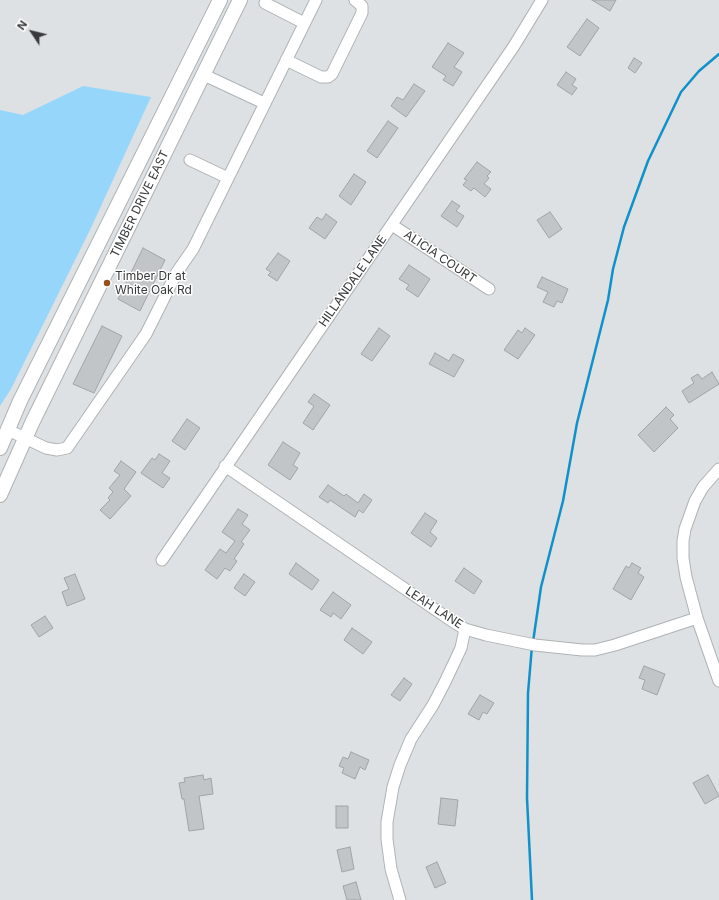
<!DOCTYPE html>
<html>
<head>
<meta charset="utf-8">
<style>
	body { margin:0 }
	#map { position:relative; width:719px; height:900px; overflow:hidden; background:#dde1e3; font-family:Inter,sans-serif }
	canvas { display:block }
	.north { position:absolute; left:12px; top:12px; width:40px; height:40px; -webkit-text-stroke:3px #fff; paint-order:stroke; rotate:305deg; font-size:11px; font-weight:700; line-height:16px; text-align:center; color:#38393a }
	.north::after { content:''; display:block; margin:auto; width:14px; height:18px; background:#38393a; clip-path:polygon(50% 0,100% 100%,50% 72%,0 100%) }
</style>
</head>
<body>
<div id="map">
<canvas width="719" height="900"></canvas>
<div class="north">N</div>
</div>
<script>
const c = document.querySelector('canvas').getContext('2d');
c.lineJoin = 'round';
function fill(path, color) { c.fillStyle = color; c.fill(path, 'evenodd'); }
const toPath = rows => new Path2D(rows.map(r => 'M' + r).join(''));
function stroke(path, color, width, dash) { c.strokeStyle = color; c.lineWidth = width; c.lineCap = dash ? 'butt' : 'round'; c.setLineDash(dash || []); c.stroke(path); }
function drawText(font, color, halo, rows, align = 'center') {
  c.font = font + ' Inter,sans-serif'; c.lineWidth = 3; c.setLineDash([]); c.textBaseline = 'middle'; c.strokeStyle = halo; c.fillStyle = color; for (const [text, x, y, turn = 0] of rows) {
    c.save(); c.translate(x, y); c.rotate((+turn || 0) * Math.PI / 180); c.textAlign = isNaN(turn) ? turn : align; if (halo) c.strokeText(text, 0, 0); c.fillText(text, 0, 0); c.restore();
  }
}
const green = toPath([
	[83,86,151,97,90,230,11,389,0,406,0,110,23,115]
]);
const stream = toPath([
	[533,642,541,587,563,501,577,423,608,300,613,269,624,227,648,161,681,92,699,71,719,54],
	[532,646,528,693,527,798,532,900]
]);
const building = toPath([
	[592,0,616,0,610,11,592,0],
	[587,19,599,28,580,56,567,47,587,19],
	[448,43,464,53,454,67,462,72,453,86,443,80,446,76,432,67,448,43],
	[634,58,642,63,635,73,628,68,634,58],
	[566,72,576,79,572,85,577,88,572,95,557,85,566,72],
	[414,84,425,91,406,117,391,106,397,97,403,100,414,84],
	[388,121,398,128,377,158,367,151,388,121],
	[477,162,491,172,487,176,489,178,484,184,491,189,485,197,474,188,471,191,463,185,467,180,464,179,477,162],
	[354,174,366,182,351,205,339,196,354,174],
	[452,201,460,206,456,211,464,216,457,227,441,216,452,201],
	[550,212,562,229,549,238,537,220,550,212],
	[326,214,337,222,325,239,309,228,317,217,322,220,326,214],
	[143,248,165,260,140,311,118,299,143,248],
	[278,253,290,261,277,281,268,275,271,272,266,269,278,253],
	[409,265,430,279,418,297,406,289,409,285,399,279,409,265],
	[542,277,568,289,562,303,557,301,554,307,543,302,548,292,537,287,542,277],
	[102,326,122,336,94,393,73,384,102,326],
	[379,328,390,336,372,361,361,354,379,328],
	[525,328,535,335,518,359,504,350,518,330,522,333,525,328],
	[435,353,449,361,453,354,464,360,454,377,429,364,435,353],
	[712,372,719,384,689,403,682,391,694,383,691,378,698,374,702,379,712,372],
	[314,394,330,405,313,430,303,423,314,406,308,402,314,394],
	[666,407,674,415,670,419,678,428,654,452,638,435,666,407],
	[187,419,200,428,185,450,172,441,187,419],
	[283,442,300,453,293,465,298,468,290,480,268,465,283,442],
	[159,454,170,461,162,473,170,478,163,488,141,473,152,458,155,460,159,454],
	[121,461,136,472,124,489,131,496,110,519,100,510,110,500,108,498,113,492,109,488,120,475,114,471,121,461],
	[328,485,344,496,346,494,358,503,364,494,372,500,363,513,359,510,355,517,330,500,328,503,319,497,328,485],
	[238,509,248,515,242,524,250,530,241,542,244,544,234,559,237,561,230,571,225,568,217,579,205,570,220,549,226,553,235,541,222,532,238,509],
	[425,513,437,521,430,532,437,538,431,547,411,533,425,513],
	[296,563,319,580,312,590,289,574,296,563],
	[632,563,641,568,638,573,644,577,631,600,613,589,626,566,629,568,632,563],
	[464,568,482,581,474,594,455,581,464,568],
	[75,574,85,599,67,606,62,592,69,589,64,578,75,574],
	[244,574,255,582,245,596,234,588,244,574],
	[333,592,351,605,341,619,333,613,331,617,320,610,333,592],
	[45,616,53,628,39,637,31,625,45,616],
	[352,628,372,642,363,654,344,640,352,628],
	[644,666,665,674,657,695,642,689,645,680,639,678,644,666],
	[404,678,412,684,400,701,391,695,404,678],
	[480,695,494,703,487,714,483,712,479,720,468,714,480,695],
	[351,752,369,760,365,770,360,767,355,779,342,773,344,768,339,766,343,757,348,759,351,752],
	[203,775,204,780,211,778,213,794,199,796,204,829,189,831,184,799,182,799,179,783,185,782,184,778,203,775],
	[708,775,719,796,705,804,693,783,708,775],
	[441,798,458,800,455,826,438,824,441,798],
	[336,806,348,806,348,828,336,828,336,806],
	[350,847,354,869,342,872,337,850,350,847],
	[437,862,446,883,435,888,426,867,437,862],
	[356,882,361,900,347,900,343,886,356,882]
]);
const minor = toPath([
	[265,3,304,23],
	[286,60,321,77,328,77,332,74,362,13,362,6,355,0],
	[204,75,264,103],
	[190,160,228,178],
	[392,225,489,289],
	[8,430,46,448,57,450,67,448,146,334,177,272,193,249,316,0],
	[225,466,452,621,465,629,486,635,535,645,582,650,595,650,615,645,697,618],
	[719,469,703,487,695,501,685,529,683,541,683,558,686,577,697,618,719,681],
	[162,560,514,46,542,0],
	[400,900,391,869,387,839,387,822,393,787,400,765,411,739,433,705,445,682,461,648,465,629]
]);
const major = toPath([
	[0,448,20,401,220,0],
	[0,495,32,423,240,0]
]);
const markers = [
	[107,283,4,"#93521d"]
];
const streetNames = [
	["TIMBER DRIVE EAST",140,204,-64],
	["ALICIA COURT",440,257,34],
	["HILLANDALE LANE",353,281,-55],
	["LEAH LANE",434,608,33]
];
const poiNames = [
	["Timber Dr at",115,276],
	["White Oak Rd",115,290]
];
fill(green, '#97d6fb');
stroke(stream, '#1191c9', 2.5);
fill(building, '#c1c5c7');
stroke(building, '#a1a4a7', 1);
stroke(minor, '#afb3b5', 13);
stroke(major, '#afb3b5', 16);
stroke(minor, '#fff', 11);
stroke(major, '#fff', 14);
for (const [x, y, r, color] of markers) { const dot = new Path2D(); dot.arc(x, y, r, 0, 2 * Math.PI); c.fillStyle = color; c.fill(dot); stroke(dot, '#fff', 1.5); }
drawText('12px', '#38393a', '#fff', streetNames);
drawText('12px', '#38393a', '#fff', poiNames, 'left');
</script>
</body>
</html>
